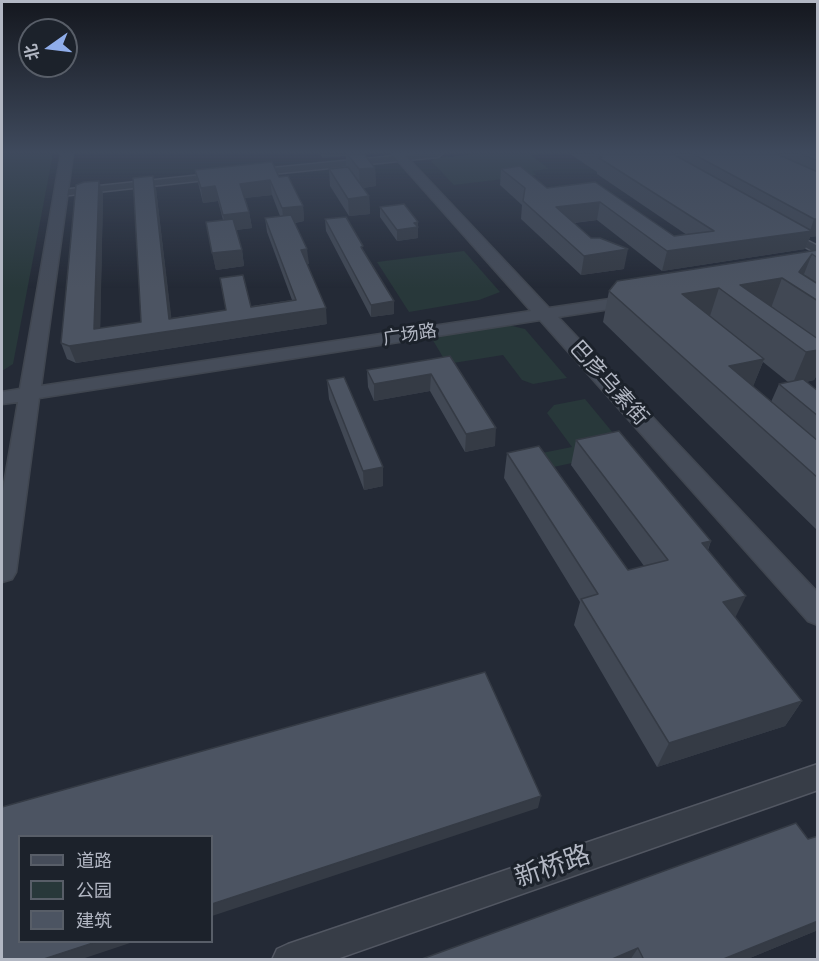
<!DOCTYPE html>
<html>
<head>
<meta charset="utf-8">
<style>
	body { margin:0 }
	#map { position:relative; width:819px; height:961px; overflow:hidden; background:#242a36; font-family:Jost,"Noto Sans SC",sans-serif }
	canvas { display:block }
	.frame { position:absolute; inset:0; border:3px solid #b2b7c3; pointer-events:none }
	.legend { position:absolute; left:18px; top:835px; width:195px; height:108px; box-sizing:border-box; background:#1c222b; border:2px solid #585e68; margin:0; padding:8px 10px; list-style:none; font-size:18px; color:#b2b7c3 }
	.legend li { display:flex; align-items:center; gap:12px; height:30px }
	.legend b { width:30px; border:2px solid #585e68 }
	.north { position:absolute; left:18px; top:18px; width:60px; height:60px; box-sizing:border-box; background:#1c222b; border:2px solid #585e68; border-radius:50%; rotate:256deg; font-size:16px; font-weight:700; line-height:24px; text-align:center; color:#b2b7c3 }
	.north::after { content:''; display:block; margin:auto; width:21px; height:27px; background:#8fadea; clip-path:polygon(50% 0,100% 100%,50% 72%,0 100%) }
</style>
</head>
<body>
<div id="map">
<canvas width="819" height="961"></canvas>
<div class="frame"></div>
<ul class="legend">
<li><b style="height:8px;background:#454c59"></b>道路</li>
<li><b style="height:16px;background:#28383a"></b>公园</li>
<li><b style="height:16px;background:#4c5462"></b>建筑</li>
</ul>
<div class="north">北</div>
</div>
<script>
const c = document.querySelector('canvas').getContext('2d');
c.lineJoin = 'round';
function fill(path, color) { c.fillStyle = color; c.fill(path, 'evenodd'); }
const toPath = rows => new Path2D(rows.map(r => 'M' + r).join(''));
function stroke(path, color, width, dash) { c.strokeStyle = color; c.lineWidth = width; c.lineCap = dash ? 'butt' : 'round'; c.setLineDash(dash || []); c.stroke(path); }
function drawText(font, color, halo, rows, align = 'center') {
  c.font = font + ' Jost,"Noto Sans SC",sans-serif'; c.lineWidth = 6; c.setLineDash([]); c.textBaseline = 'middle'; c.strokeStyle = halo; c.fillStyle = color; for (const [text, x, y, turn = 0] of rows) {
    c.save(); c.translate(x, y); c.rotate((+turn || 0) * Math.PI / 180); c.textAlign = isNaN(turn) ? turn : align; if (halo) c.strokeText(text, 0, 0); c.fillText(text, 0, 0); c.restore();
  }
}
const green = toPath([
	[2,154,53,154,13,364,2,371],
	[477,154,539,154,531,155,549,169,532,171,536,175,454,185,431,161,435,158],
	[464,251,500,292,479,300,409,312,377,262],
	[508,325,525,329,567,378,533,384,522,380,503,355,447,364,431,337],
	[585,399,628,451,521,474,512,459,572,447,547,413,554,405]
]);
const street = toPath([
	[414,154,442,154,438,157,252,176,247,173,252,170,414,154],
	[221,173,226,176,224,178,61,196,56,193,61,190,221,173],
	[787,230,818,246,818,254,783,235,783,231,787,230],
	[818,764,818,790,334,960,272,960,277,949,288,944,818,764]
]);
const secondary = toPath([
	[61,154,73,154,41,386,531,311,392,154,404,154,549,308,637,295,643,296,646,300,643,304,558,317,818,593,818,625,808,621,540,320,39,398,16,572,12,579,2,582,2,496,18,402,2,404,2,392,20,389,61,154]
]);
const wall = toPath([
	[320,154,364,154,375,168,376,186,363,188,369,196,370,214,349,216,330,186,329,169,346,168,346,156,323,158],
	[570,154,818,154,818,236,810,237,805,249,662,271,597,220,574,223,624,269,581,275,521,219,522,205,500,185,501,169,547,188,595,182,674,236,687,235,597,174,597,172],
	[195,170,279,177,303,206,304,221,295,223,309,264,307,264,327,324,76,363,67,359,61,343,99,181,103,194,100,329,141,322,156,189,171,318,292,300,267,232,265,218,280,216,272,195,245,198,249,212,252,228,236,230,242,250,244,266,216,270,206,222,223,220,218,201,203,203],
	[380,207,418,222,418,238,397,241,380,217],
	[325,219,364,251,394,314,371,317,326,231],
	[818,250,818,373,814,380,806,382,818,391,818,531,603,322,609,291],
	[763,362,788,382,779,384,771,402,753,386],
	[450,356,495,446,465,452,430,391,374,401,368,387,367,370],
	[327,380,383,467,383,486,364,490,329,399],
	[576,440,711,541,708,550,735,617,802,701,785,726,657,767,574,625,580,602,504,478,507,453,628,570,644,566,571,465],
	[818,930,745,960,419,960]
]);
const shadedWall = toPath([
	[323,154,345,154,346,156,323,158],
	[375,168,376,186,360,188,359,169],
	[153,176,156,189,173,331,326,308,327,324,76,363,69,346,94,329,99,181,103,194,100,342,169,319],
	[270,180,272,195,242,198,240,184],
	[215,186,218,201,203,203,201,188],
	[369,196,370,214,349,216,348,199],
	[600,202,597,220,553,225,556,207],
	[303,206,304,221,284,224,282,208],
	[249,212,252,228,226,231,223,215],
	[814,219,818,219,818,236,810,237,805,249,662,271,667,251,810,231],
	[418,222,418,238,397,241,397,230,414,223],
	[307,249,309,264,302,265,301,250],
	[628,249,624,269,581,275,584,256],
	[242,250,244,266,216,270,212,253],
	[812,254,800,284,799,272],
	[782,278,771,308,740,285],
	[719,288,709,319,682,294],
	[394,301,394,314,371,317,371,305],
	[818,350,818,373,814,380,792,385,806,352],
	[764,359,751,392,729,366],
	[431,374,430,391,374,401,374,384],
	[496,428,495,446,465,452,466,434],
	[383,467,383,486,364,490,363,471],
	[711,541,700,567,702,543],
	[746,596,733,622,723,602],
	[802,701,785,726,657,767,669,743],
	[541,796,538,808,212,916,212,904],
	[818,921,818,930,745,960,721,960],
	[96,942,133,942,79,960,41,960],
	[638,948,630,960,610,960]
]);
const building = toPath([
	[347,154,364,154,375,168,359,169,347,154],
	[596,154,673,154,812,231,667,251,600,202,556,207,591,238,600,238,628,249,584,256,523,201,525,188,501,169,520,166,547,188,595,182,674,236,714,231,599,158,602,157,596,154],
	[693,154,777,154,818,172,818,219,814,219,693,154],
	[801,154,818,154,818,161,801,154],
	[272,162,279,177,288,176,303,206,282,208,270,180,240,184,249,212,223,215,215,186,201,188,195,170,272,162],
	[348,167,369,196,348,199,329,169,348,167],
	[153,176,169,319,226,310,220,278,243,275,251,307,296,300,265,218,291,215,307,249,301,250,326,308,69,346,61,343,76,185,84,182,99,181,94,329,141,322,133,178,153,176],
	[404,204,418,222,414,223,418,227,397,230,380,207,404,204],
	[346,217,363,246,361,247,394,301,371,305,325,219,346,217],
	[233,219,242,250,212,253,206,222,233,219],
	[818,250,818,258,812,254,799,272,818,284,818,301,782,278,740,285,818,339,818,350,806,352,719,288,682,294,764,359,729,366,818,441,818,478,609,291,617,281,818,250],
	[450,356,496,428,466,434,431,374,374,384,367,370,450,356],
	[344,377,383,467,363,471,327,380,344,377],
	[803,379,818,391,818,416,779,384,803,379],
	[619,431,711,541,702,543,746,596,723,602,802,701,669,743,581,599,598,594,507,453,539,446,628,570,668,560,576,440,619,431],
	[485,672,541,796,212,904,212,837,20,837,20,942,96,942,41,960,2,960,2,807,485,672],
	[796,823,808,839,818,836,818,921,721,960,644,960,638,948,610,960,419,960,796,823]
]);
const farStreetnames = [
	["广场路",410,336,-9]
];
const streetNames = [
	["巴彦乌素街",608,384,48]
];
const nearStreetnames = [
	["新桥路",553,868,-19]
];
fill(green, '#28383a');
stroke(street, '#525762', 3);
stroke(secondary, '#404650', 3);
fill(street, '#373d47');
fill(secondary, '#454c59');
fill(wall, '#414854');
fill(shadedWall, '#353b45');
fill(building, '#4c5462');
stroke(building, '#353b45', 1.5);
const sky = c.createLinearGradient(0, 0, 0, 288);
sky.addColorStop(0, '#14171e');
sky.addColorStop(0.53, '#3f4a5d');
sky.addColorStop(1, '#3f4a5d00');
c.fillStyle = sky;
c.fillRect(0, 0, 819, 288);
drawText('18px', '#b2b7c3', '#1c222b', farStreetnames);
drawText('21px', '#b2b7c3', '#1c222b', streetNames);
drawText('26px', '#b2b7c3', '#1c222b', nearStreetnames);
</script>
</body>
</html>
